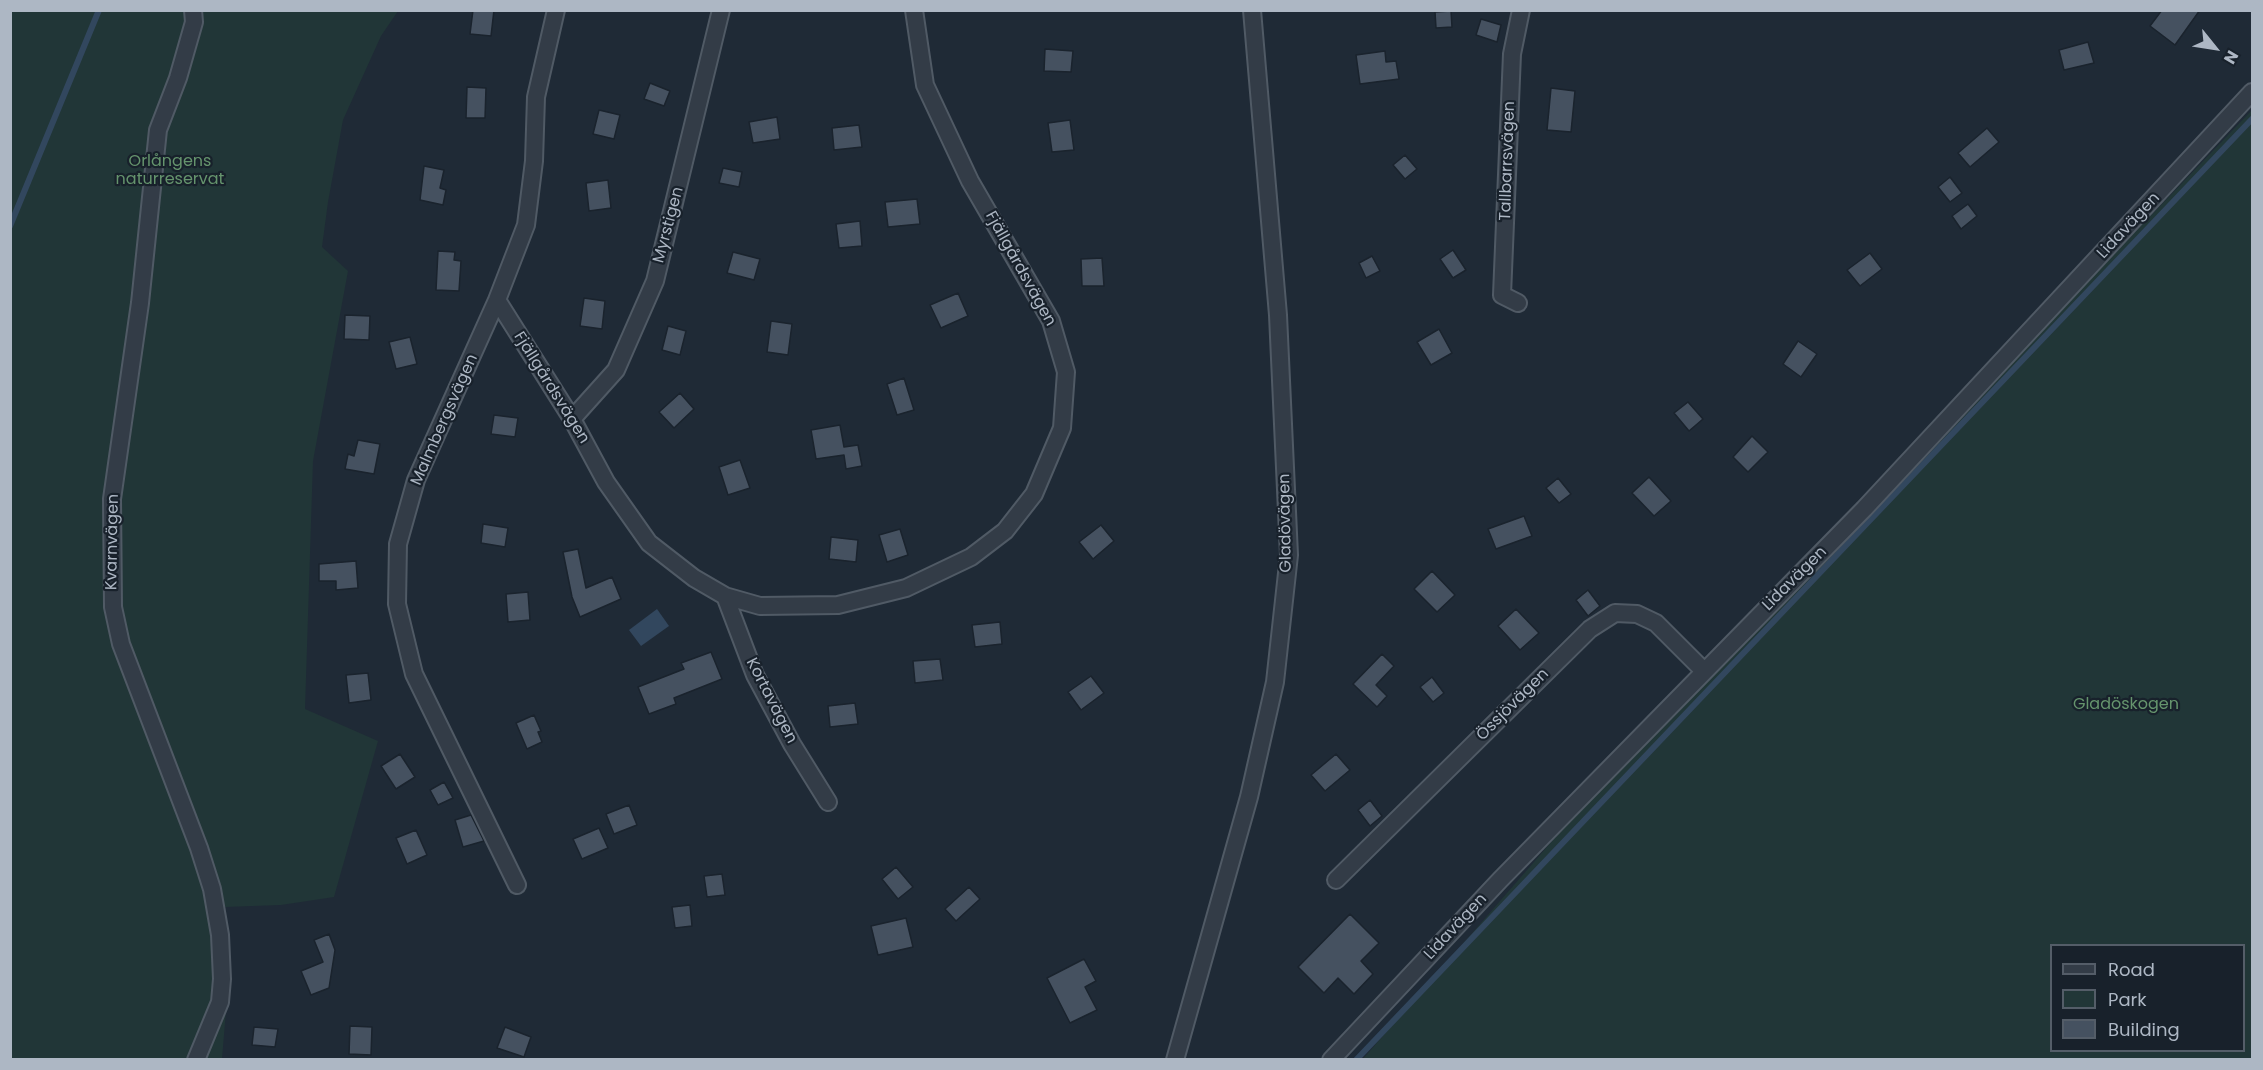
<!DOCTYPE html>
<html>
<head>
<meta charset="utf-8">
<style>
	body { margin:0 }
	#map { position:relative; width:2263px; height:1070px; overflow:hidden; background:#1f2a36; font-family:Poppins,sans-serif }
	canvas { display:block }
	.frame { position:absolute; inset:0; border:12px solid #adb7c4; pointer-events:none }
	.legend { position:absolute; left:2050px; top:944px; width:195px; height:108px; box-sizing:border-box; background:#18212b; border:2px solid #545d68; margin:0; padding:8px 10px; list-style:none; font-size:18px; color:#adb7c4 }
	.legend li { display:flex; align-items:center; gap:12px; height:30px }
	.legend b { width:30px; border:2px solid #545d68 }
	.north { position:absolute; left:2185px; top:18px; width:60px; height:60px; -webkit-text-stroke:4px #18212b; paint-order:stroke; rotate:120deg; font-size:16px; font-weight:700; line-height:24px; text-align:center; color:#adb7c4 }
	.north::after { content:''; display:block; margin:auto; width:21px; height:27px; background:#adb7c4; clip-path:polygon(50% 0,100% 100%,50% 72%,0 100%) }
</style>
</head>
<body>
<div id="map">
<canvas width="2263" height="1070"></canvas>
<div class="frame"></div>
<ul class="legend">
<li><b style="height:8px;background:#333c47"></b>Road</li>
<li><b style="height:16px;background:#213637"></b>Park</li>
<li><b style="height:16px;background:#455160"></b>Building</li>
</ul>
<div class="north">N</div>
</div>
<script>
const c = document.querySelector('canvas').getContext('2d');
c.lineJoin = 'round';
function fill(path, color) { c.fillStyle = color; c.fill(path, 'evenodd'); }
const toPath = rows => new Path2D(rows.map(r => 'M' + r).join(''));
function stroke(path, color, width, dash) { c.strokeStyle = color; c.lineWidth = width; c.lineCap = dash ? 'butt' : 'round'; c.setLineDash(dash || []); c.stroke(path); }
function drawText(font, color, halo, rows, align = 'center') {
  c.font = font + ' Poppins,sans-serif'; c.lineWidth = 4.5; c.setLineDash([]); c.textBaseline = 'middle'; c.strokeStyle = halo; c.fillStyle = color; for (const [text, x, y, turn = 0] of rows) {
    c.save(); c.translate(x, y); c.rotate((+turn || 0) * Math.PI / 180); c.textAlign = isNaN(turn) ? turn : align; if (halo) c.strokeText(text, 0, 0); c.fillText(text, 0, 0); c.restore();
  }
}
const green = toPath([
	[10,11,398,11,381,36,343,120,328,202,322,247,348,271,313,461,305,709,378,741,334,897,281,905,225,907,223,903,215,906,230,963,222,1059,11,1059],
	[2252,110,2252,1059,1362,1060,1553,840],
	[2052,946,2244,946,2244,1050,2052,1050]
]);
const water = toPath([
	[657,609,669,626,641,646,629,630]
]);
const stream = toPath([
	[10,226,99,10],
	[1356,1060,2252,119]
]);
const building = toPath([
	[473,10,494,10,491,36,470,34,473,10],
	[2162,10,2200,10,2175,45,2150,26,2162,10],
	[1451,11,1452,27,1436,28,1435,12,1451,11],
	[1481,19,1501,25,1497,42,1476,35,1481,19],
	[2088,42,2094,63,2064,70,2059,50,2088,42],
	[1045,49,1073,51,1071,72,1044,71,1045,49],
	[1385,51,1386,62,1396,61,1399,79,1360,84,1356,55,1385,51],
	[650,83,670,91,664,106,644,99,650,83],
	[467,87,486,88,485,118,466,118,467,87],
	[1551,88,1575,91,1571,132,1547,130,1551,88],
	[599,110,620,115,614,139,593,134,599,110],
	[777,117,780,139,753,143,749,122,777,117],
	[1070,120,1074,150,1052,152,1048,123,1070,120],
	[859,125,862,147,834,150,832,128,859,125],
	[1987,128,1999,142,1970,167,1958,153,1987,128],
	[1405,155,1417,169,1405,179,1393,165,1405,155],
	[424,166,444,170,440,188,446,190,443,205,420,200,424,166],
	[723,168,742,172,739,187,719,183,723,168],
	[1950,177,1962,193,1950,202,1938,187,1950,177],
	[608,180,611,208,589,211,586,183,608,180],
	[917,199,920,224,888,227,885,202,917,199],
	[1968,204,1977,216,1961,229,1952,216,1968,204],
	[860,221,862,246,839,248,836,224,860,221],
	[1453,250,1466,270,1453,278,1440,259,1453,250],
	[438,251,455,252,454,260,461,261,459,291,436,290,438,251],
	[733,252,760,259,754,280,727,273,733,252],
	[1870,253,1882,269,1860,286,1847,270,1870,253],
	[1372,256,1380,271,1366,278,1359,263,1372,256],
	[1102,258,1104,286,1082,286,1081,259,1102,258],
	[958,293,968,316,941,328,930,305,958,293],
	[584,298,605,301,602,329,580,326,584,298],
	[345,315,370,316,369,340,344,339,345,315],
	[771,321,792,324,788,355,767,352,771,321],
	[668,326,686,331,680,355,662,350,668,326],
	[1439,329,1452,353,1431,365,1417,342,1439,329],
	[410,337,417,364,396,369,389,342,410,337],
	[1798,341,1817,354,1801,377,1783,364,1798,341],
	[904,378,914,410,897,415,887,384,904,378],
	[680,393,694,409,674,428,659,412,680,393],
	[1688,402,1703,419,1689,431,1674,413,1688,402],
	[494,415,518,418,515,437,491,434,494,415],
	[840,425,844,447,858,445,862,466,846,469,844,455,816,459,811,430,840,425],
	[1752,436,1768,452,1748,472,1733,457,1752,436],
	[358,440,380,444,374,474,345,469,348,454,354,456,358,440],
	[740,460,750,488,728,495,719,467,740,460],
	[1649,477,1671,501,1654,516,1632,493,1649,477],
	[1558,478,1571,494,1559,503,1546,488,1558,478],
	[1524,516,1532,536,1496,549,1488,529,1524,516],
	[483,524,508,528,505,547,481,543,483,524],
	[1101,525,1114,541,1093,559,1079,542,1101,525],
	[900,529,908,555,887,562,879,535,900,529],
	[831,537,858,540,856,562,829,559,831,537],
	[578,549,586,588,612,577,621,599,580,617,572,597,563,552,578,549],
	[356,561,358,588,336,590,336,581,319,581,319,564,356,561],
	[1432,571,1455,595,1437,612,1414,589,1432,571],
	[1588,590,1600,606,1588,616,1576,600,1588,590],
	[528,592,530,620,508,622,506,594,528,592],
	[1516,609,1539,633,1520,650,1498,626,1516,609],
	[1000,622,1002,644,975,647,972,625,1000,622],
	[711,652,722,679,674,698,676,704,649,714,638,687,684,669,681,663,711,652],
	[1382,654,1394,666,1376,685,1387,696,1377,707,1353,684,1382,654],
	[940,659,943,680,915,683,913,661,940,659],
	[368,673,371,700,349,703,346,675,368,673],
	[1091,676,1104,693,1081,710,1068,692,1091,676],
	[1432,677,1444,693,1433,702,1420,687,1432,677],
	[855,703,858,724,830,727,828,706,855,703],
	[534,715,541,731,538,732,542,742,527,749,516,723,534,715],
	[400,754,415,777,396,789,381,766,400,754],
	[1336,754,1350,770,1325,791,1311,775,1336,754],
	[444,782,453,798,438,805,430,790,444,782],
	[1370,800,1382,816,1370,826,1358,810,1370,800],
	[629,805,637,825,614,834,606,814,629,805],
	[471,815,484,841,463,847,455,820,471,815],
	[599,828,608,848,582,859,573,839,599,828],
	[416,830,427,855,407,864,396,838,416,830],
	[896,867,913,887,898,899,882,879,896,867],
	[722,874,725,895,707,897,704,876,722,874],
	[969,887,980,899,956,921,945,909,969,887],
	[690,905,692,926,675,928,672,907,690,905],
	[1350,914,1379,943,1361,961,1373,974,1354,994,1338,978,1324,993,1298,967,1350,914],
	[906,918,913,947,878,955,871,926,906,918],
	[329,934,335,950,329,988,311,995,301,971,323,962,314,940,329,934],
	[1084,959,1096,981,1085,987,1097,1010,1070,1023,1047,978,1084,959],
	[350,1026,372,1027,371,1055,349,1054,350,1026],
	[254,1027,278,1029,275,1047,252,1045,254,1027],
	[505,1027,531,1037,524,1057,497,1048,505,1027]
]);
const minor = toPath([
	[193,10,194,22,178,78,158,130,140,303,112,499,113,607,121,644,199,848,212,889,220,935,222,979,220,1002,196,1060],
	[497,300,572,419,606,482,649,543,694,578,725,596,760,606,838,605,906,588,971,557,1005,531,1034,494,1062,428,1066,372,1051,321,970,181,925,85,914,10],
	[1518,303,1502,295,1512,54,1521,10],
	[572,419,616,370,655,281,721,10],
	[725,596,755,675,792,744,828,802],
	[1336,880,1590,629,1615,613,1637,614,1656,623,1704,671],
	[517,885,414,674,397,604,398,544,416,480,497,300,526,225,534,161,536,97,556,10],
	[1175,1060,1249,797,1275,682,1289,555,1278,315,1252,10],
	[1331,1060,1500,880,1864,509,2252,92]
]);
const streetNames = [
	["Tallbarrsvägen",1508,161,-88],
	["Myrstigen",669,225,-75],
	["Lidavägen",2129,226,-47],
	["Fjällgårdsvägen",1020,269,61],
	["Fjällgårdsvägen",551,388,58],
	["Malmbergsvägen",445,420,-66],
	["Gladövägen",1286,523,-91],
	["Kvarnvägen",113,542,-89],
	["Lidavägen",1795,579,-45],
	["Kortavägen",771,701,63],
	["Össjövägen",1513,705,-45],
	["Lidavägen",1456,927,-47]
];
const parkNames = [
	["Orlångens",170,162],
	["naturreservat",170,180],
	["Gladöskogen",2126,705]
];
fill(green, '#213637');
fill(water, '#32475e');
stroke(stream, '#32475e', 6);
fill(building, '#455160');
stroke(building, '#1a232d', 1.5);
stroke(minor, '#505a65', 20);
stroke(minor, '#333c47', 16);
drawText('16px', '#adb7c4', '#18212b', streetNames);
drawText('16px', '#65946d', '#18212b', parkNames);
</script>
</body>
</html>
